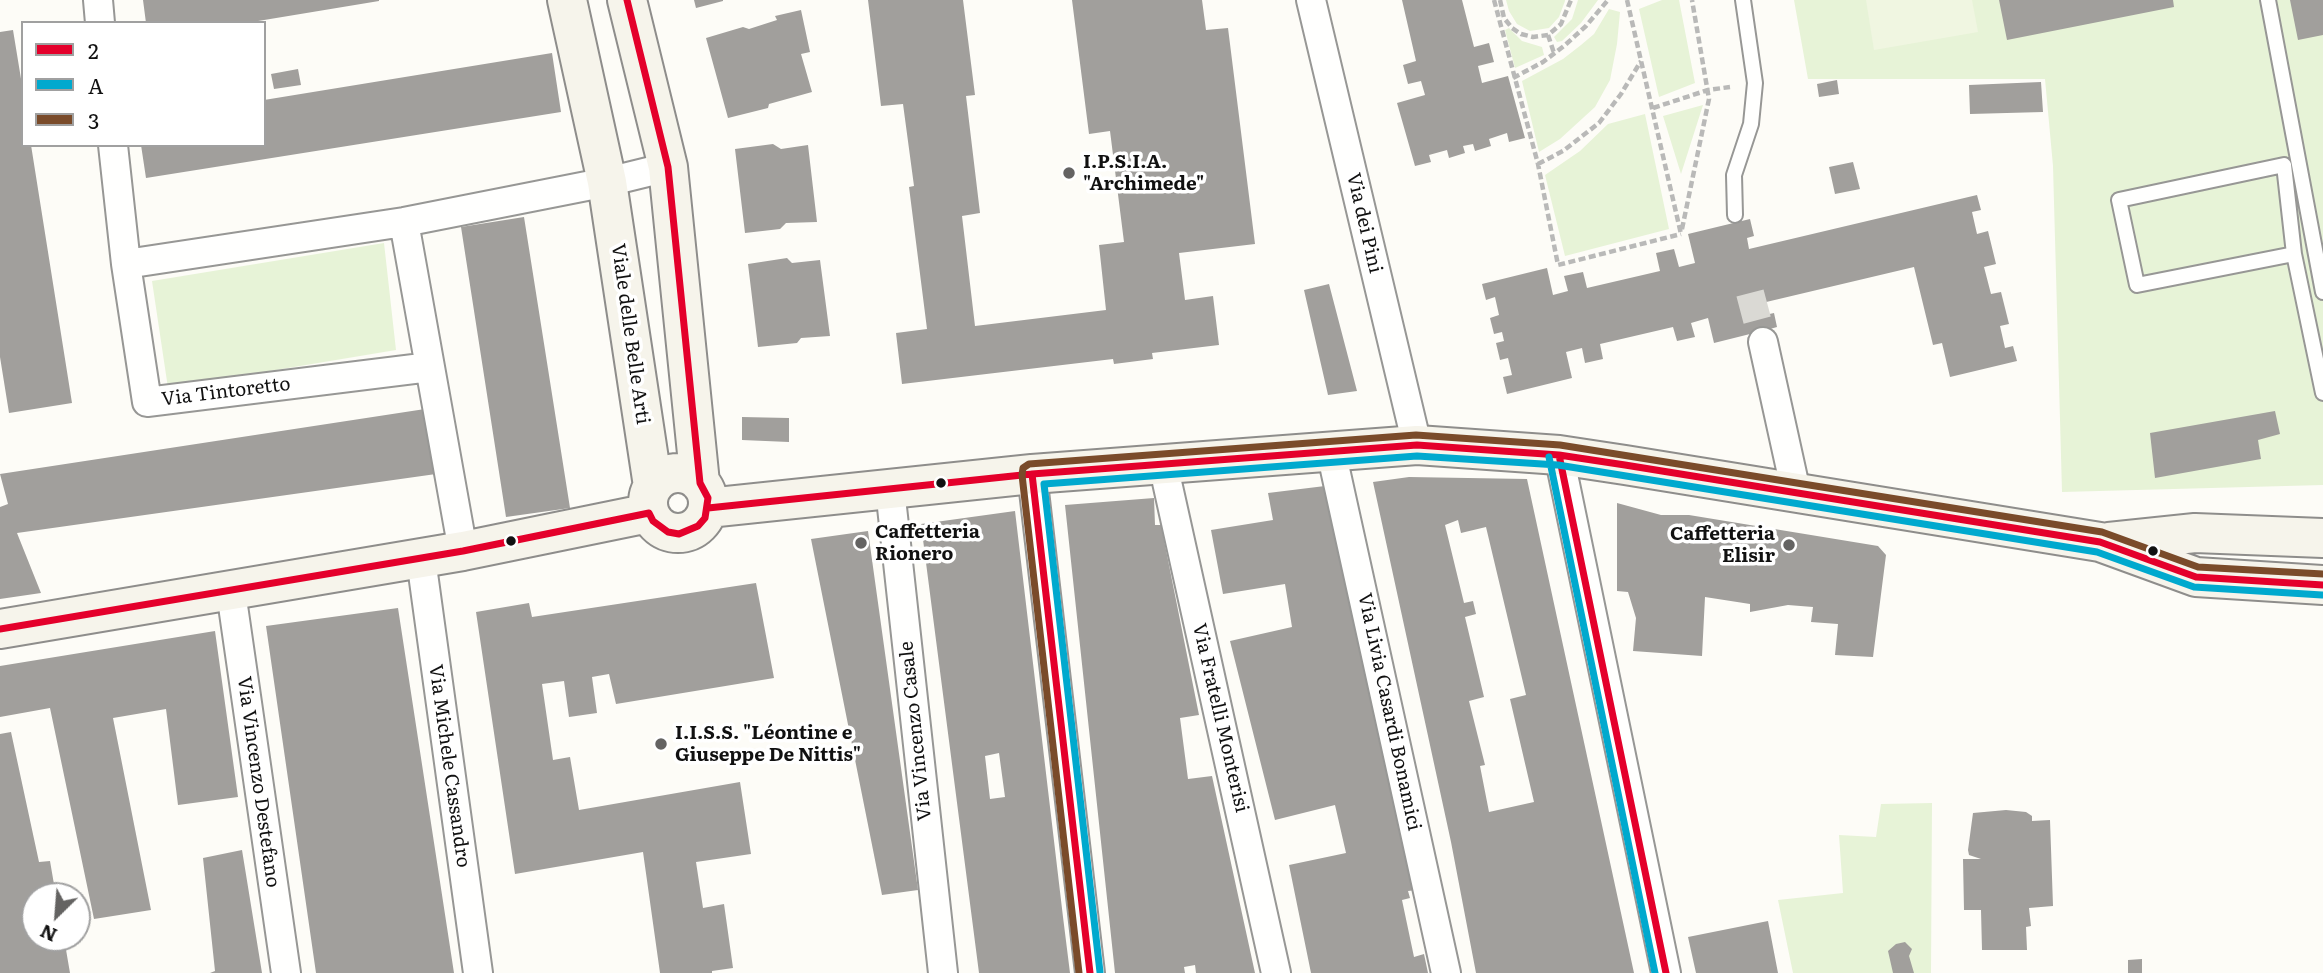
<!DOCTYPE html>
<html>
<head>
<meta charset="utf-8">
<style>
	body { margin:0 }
	#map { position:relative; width:2323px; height:973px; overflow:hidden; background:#fdfcf7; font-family:Literata,serif }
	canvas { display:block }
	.legend { position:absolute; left:21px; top:21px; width:245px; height:126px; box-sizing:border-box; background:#fff; border:2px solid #a0a0a0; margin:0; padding:9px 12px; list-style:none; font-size:21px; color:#111 }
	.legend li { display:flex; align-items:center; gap:14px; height:35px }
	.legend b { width:35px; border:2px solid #a0a0a0 }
	.north { position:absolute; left:21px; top:882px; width:70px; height:70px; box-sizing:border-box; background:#fff; border:2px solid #a0a0a0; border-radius:50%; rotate:205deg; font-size:19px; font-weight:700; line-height:28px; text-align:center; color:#111 }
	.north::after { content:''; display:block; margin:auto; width:24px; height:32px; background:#646362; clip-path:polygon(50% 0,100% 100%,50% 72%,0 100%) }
</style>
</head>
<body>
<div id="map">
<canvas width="2323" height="973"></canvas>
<ul class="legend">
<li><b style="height:9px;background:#e4002b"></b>2</li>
<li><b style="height:9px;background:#00a9ce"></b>A</li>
<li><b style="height:9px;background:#7a4b2a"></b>3</li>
</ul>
<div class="north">N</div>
</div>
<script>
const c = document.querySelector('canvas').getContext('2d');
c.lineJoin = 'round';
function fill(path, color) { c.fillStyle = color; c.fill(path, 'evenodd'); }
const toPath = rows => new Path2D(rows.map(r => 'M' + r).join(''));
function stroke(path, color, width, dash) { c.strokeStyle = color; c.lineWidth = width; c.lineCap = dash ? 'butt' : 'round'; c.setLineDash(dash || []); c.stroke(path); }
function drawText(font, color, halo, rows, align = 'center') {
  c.font = font + ' Literata,serif'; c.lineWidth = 7; c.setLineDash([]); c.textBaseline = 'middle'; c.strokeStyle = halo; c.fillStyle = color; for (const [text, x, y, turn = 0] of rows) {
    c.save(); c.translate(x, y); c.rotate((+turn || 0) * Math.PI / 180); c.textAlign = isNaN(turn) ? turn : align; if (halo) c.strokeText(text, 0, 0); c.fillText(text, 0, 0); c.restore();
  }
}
const green = toPath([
	[1506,0,1565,0,1565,1,1559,17,1549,28,1530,31,1517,24,1509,11],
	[1578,0,1598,0,1581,23,1562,41,1557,42,1554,37,1572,19],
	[1662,0,1679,0,1695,83,1659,97,1639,9],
	[1794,0,2323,0,2323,485,2062,492,2053,166,2045,79,1808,79],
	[1609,9,1620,12,1617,44,1610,80,1595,107,1560,139,1539,152,1522,81,1563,59,1581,45,1594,34],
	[1509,28,1522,41,1542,47,1544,55,1515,68,1505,30],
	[1703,105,1681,174,1663,116],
	[1645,114,1669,229,1565,256,1545,175,1580,151,1608,124],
	[384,243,396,350,168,388,152,281],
	[1932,803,1931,973,1793,973,1778,900,1843,893,1839,835,1876,837,1881,804]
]);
const pitch = toPath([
	[1866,0,1972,0,1978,32,1874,50]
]);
const building = toPath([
	[143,0,379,0,379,1,246,23,146,23],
	[694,0,723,0,723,1,696,8],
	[868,0,963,0,975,95,966,96,980,213,962,216,975,326,1106,310,1099,245,1124,242,1110,131,1089,134,1072,0,1202,0,1206,30,1228,28,1255,244,1179,253,1185,300,1213,296,1219,345,1152,353,1153,359,1114,364,1113,359,902,384,896,333,927,329,909,187,914,186,903,104,881,106],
	[1402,0,1462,0,1474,47,1489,43,1494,62,1478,66,1482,83,1508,76,1525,138,1509,142,1507,133,1489,139,1491,146,1475,151,1473,144,1463,146,1465,153,1449,158,1447,150,1429,155,1431,162,1415,166,1397,103,1425,95,1421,81,1408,84,1403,65,1416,61],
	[1999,0,2173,0,2174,7,2007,40],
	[2290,0,2323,0,2323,35,2298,40],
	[801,10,810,52,801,54,812,92,769,104,768,108,728,118,706,38,743,27,749,29,777,20,775,16],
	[13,30,23,91,23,145,31,145,72,403,9,413,0,357,0,32],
	[552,53,561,112,146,178,141,145,264,145,264,100],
	[298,69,301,85,274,89,271,74],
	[1837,80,1839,94,1819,97,1817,84],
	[2041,82,2043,112,1970,114,1969,85],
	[773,144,781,149,808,145,817,222,786,223,780,229,745,233,735,149],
	[1853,162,1860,189,1835,194,1829,167],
	[1977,195,1981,210,1972,212,1977,234,1988,231,1996,264,1984,267,1991,294,2001,292,2009,324,2000,326,2005,348,2013,346,2017,361,1950,377,1942,343,1933,345,1914,267,1762,303,1765,315,1774,313,1777,327,1770,329,1714,343,1708,318,1691,323,1695,337,1677,341,1673,327,1600,344,1603,359,1585,363,1582,348,1566,352,1572,378,1507,394,1503,377,1512,375,1508,358,1500,360,1496,343,1504,341,1502,332,1494,334,1490,318,1499,315,1495,297,1486,300,1482,284,1547,268,1553,295,1568,291,1564,276,1583,272,1587,288,1660,271,1656,253,1674,249,1679,267,1695,263,1688,234,1750,219,1754,236,1747,238,1749,249],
	[524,217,570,508,506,517,461,227],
	[787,258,792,263,820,260,830,336,801,338,797,343,758,347,748,264],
	[1329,284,1357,391,1328,395,1304,290],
	[425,409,436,474,17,533,41,593,0,599,0,507,8,504,0,474],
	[2275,411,2280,434,2258,440,2261,459,2155,478,2150,433],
	[742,417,789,418,789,442,742,440],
	[1409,477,1527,479,1634,973,1476,973,1451,842,1373,482],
	[1458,520,1461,533,1486,527,1526,695,1510,699,1534,802,1489,812,1480,766,1485,765,1469,701,1484,697,1465,617,1476,614,1473,601,1464,603,1445,525],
	[1325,486,1417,890,1408,891,1410,898,1402,900,1414,957,1424,954,1428,973,1311,973,1289,865,1346,853,1335,805,1275,820,1230,641,1292,627,1285,584,1223,594,1211,530,1273,520,1268,493],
	[1154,498,1155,525,1161,525,1199,715,1180,718,1188,779,1212,776,1255,973,1196,973,1195,965,1184,967,1185,973,1115,973,1065,505],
	[1617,503,1661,515,1689,515,1878,546,1886,555,1873,657,1835,655,1838,624,1811,622,1813,607,1788,605,1750,612,1750,604,1705,597,1702,656,1633,651,1636,618,1628,592,1617,591],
	[1015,511,1063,917,1070,973,979,973,921,524],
	[999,753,1005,797,990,799,985,756],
	[868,531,918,890,882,895,811,539],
	[756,583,774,678,616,704,609,674,592,677,597,713,569,717,564,681,542,684,553,760,570,757,579,810,740,782,751,854,696,862,703,908,724,904,733,968,712,971,712,973,660,973,643,852,515,874,476,612,529,603,532,617],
	[398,608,454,973,316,973,266,626],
	[215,631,238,797,178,805,166,709,113,718,151,910,94,919,50,708,0,717,0,666],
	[11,732,39,862,50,861,56,896,35,896,35,938,64,938,70,973,0,973,0,734],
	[2006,810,2026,812,2032,816,2032,821,2050,820,2053,906,2029,908,2031,926,2026,927,2027,950,1982,950,1981,910,1964,910,1963,859,1981,859,1969,855,1968,850,1973,813],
	[242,850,262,973,210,973,215,971,203,858],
	[1768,921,1778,973,1696,973,1688,937],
	[1905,942,1912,949,1909,956,1914,973,1893,973,1888,951,1896,944],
	[2142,959,2142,973,2128,973,2128,960]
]);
const streetTunnel = toPath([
	[1750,293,1763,342]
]);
const path = toPath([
	[1494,0,1538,164,1558,265,1681,234],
	[1500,0,1504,18,1512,28,1521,34,1533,37,1548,35,1561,24,1571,0],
	[1627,0,1681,234],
	[1548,35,1554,53],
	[1513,78,1543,62,1564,46,1586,26,1608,0],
	[1653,108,1708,90,1730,87],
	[1538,164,1563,151,1599,123,1621,94,1641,61],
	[1682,229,1709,99,1692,0]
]);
const lane = toPath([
	[2268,0,2323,292],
	[1735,215,1734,175,1751,124,1755,83,1743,0],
	[2294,254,2137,285,2119,200,2284,165,2294,254,2323,393]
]);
const street = toPath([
	[98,0,100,23],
	[1311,0,1417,445],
	[113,145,126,264,147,402,430,367],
	[404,222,463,551],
	[126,264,404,222,607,182,668,167],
	[1763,342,1796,492],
	[1331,451,1446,973],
	[1559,455,1666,973],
	[1163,464,1276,973],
	[1032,474,1090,973],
	[890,489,943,973],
	[421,559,478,973],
	[231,592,286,973]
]);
const secondary = toPath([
	[567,0,607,182,653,486],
	[627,0,668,167,700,483],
	'648 503a30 30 0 1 1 60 0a30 30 0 1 1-60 0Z',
	[708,508,1032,474,1417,445,1559,455,1625,465,2100,542,2196,577,2323,585],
	[2109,542,2195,533,2323,538],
	[0,629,463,551,649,513]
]);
const bus1 = toPath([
	[1559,455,1666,973],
	[1032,474,1090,973],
	[708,508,1032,474,1417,445,1559,455,1625,465,2100,542,2196,577,2323,585],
	[0,629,463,551,649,513,653,521,668,532,679,534,698,526,705,518,708,498,700,483,668,167,627,0]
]);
const bus2 = toPath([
	[1549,457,1655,973],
	[1100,972,1044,484,1417,456,1558,465,2097,552,2194,587,2322,595]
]);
const bus3 = toPath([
	[1079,973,1022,475,1023,468,1029,464,1416,435,1560,445,2102,532,2198,567,2323,574]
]);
const markers = [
	[1069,173,7,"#646362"],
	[941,483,6,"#111"],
	[511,541,6,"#111"],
	[861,543,7,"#646362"],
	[1789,545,7,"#646362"],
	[2153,551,6,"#111"],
	[661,744,7,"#646362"]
];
const poiNames = [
	["I.P.S.I.A.",1083,162],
	["\"Archimede\"",1083,184],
	["Caffetteria",875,532],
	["Rionero",875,554],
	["Caffetteria",1775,534,"right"],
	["Elisir",1775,556,"right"],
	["I.I.S.S. \"Léontine e",675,733],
	["Giuseppe De Nittis\"",675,755]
];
const streetNames = [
	["Via dei Pini",1364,223,77],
	["Viale delle Belle Arti",630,334,82],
	["Via Tintoretto",226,392,-7],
	["Via Livia Casardi Bonamici",1389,712,78],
	["Via Fratelli Monterisi",1220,718,77],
	["Via Vincenzo Casale",916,731,-96],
	["Via Michele Cassandro",449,766,82],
	["Via Vincenzo Destefano",258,782,82]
];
fill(green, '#e7f3d7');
fill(pitch, '#f0f6e1');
fill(building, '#a19f9c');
stroke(streetTunnel, '#dad9d4', 28, [28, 14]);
stroke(lane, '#979795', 18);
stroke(street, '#979795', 32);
stroke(secondary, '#8e8d8b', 42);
stroke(path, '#b9b9b8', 4.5, [7, 3.5]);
stroke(lane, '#fffffe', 14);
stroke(street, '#fffffe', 28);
stroke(secondary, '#f6f4eb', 38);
stroke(bus1, '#e4002b', 7);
stroke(bus2, '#00a9ce', 7);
stroke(bus3, '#7a4b2a', 7);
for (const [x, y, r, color] of markers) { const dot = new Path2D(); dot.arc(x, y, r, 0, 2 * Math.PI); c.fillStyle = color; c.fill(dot); stroke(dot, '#fff', 2.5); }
drawText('bold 19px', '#111', '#fff', poiNames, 'left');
drawText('19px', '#111', '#fff', streetNames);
</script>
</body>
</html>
